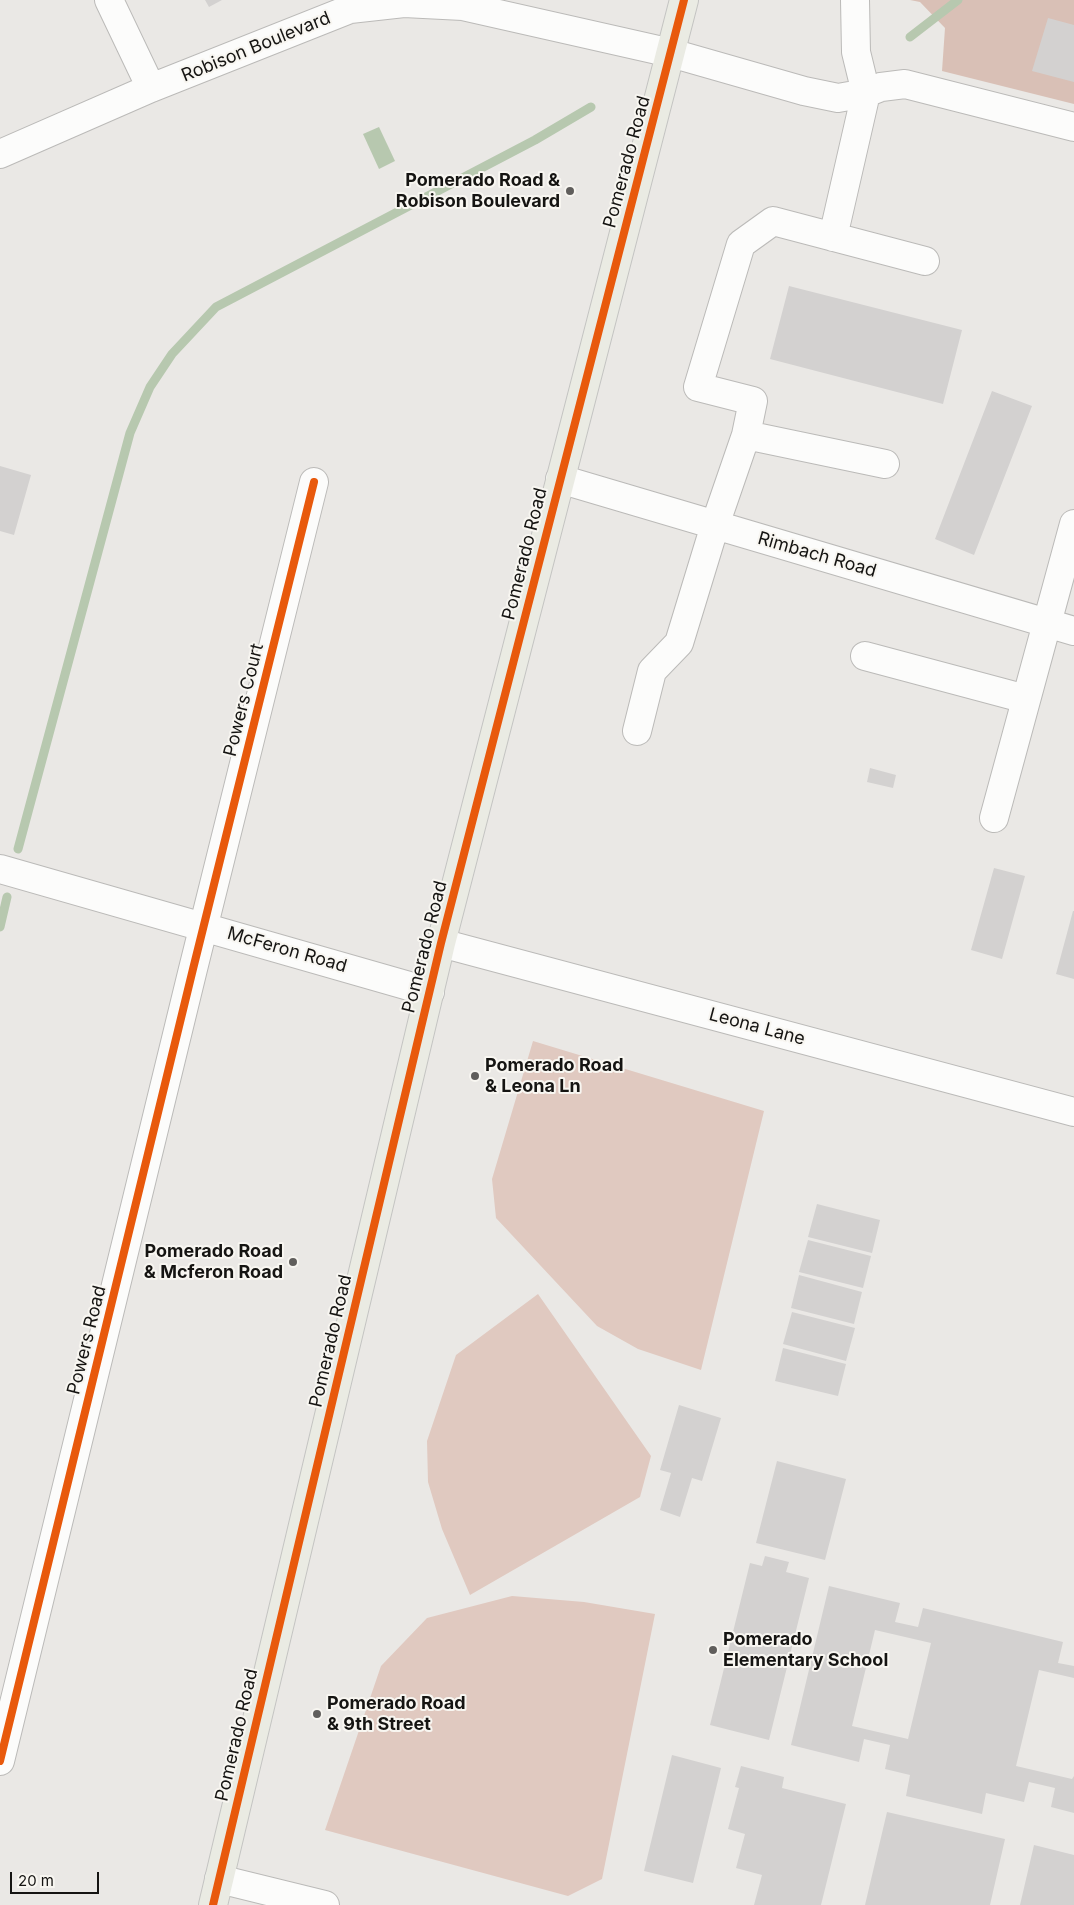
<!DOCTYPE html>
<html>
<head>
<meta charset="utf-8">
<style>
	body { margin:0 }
	#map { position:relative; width:1074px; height:1905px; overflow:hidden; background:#eae8e5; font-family:Inter,sans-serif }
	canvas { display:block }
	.scale { position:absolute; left:10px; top:1872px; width:89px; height:22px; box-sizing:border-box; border:2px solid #151412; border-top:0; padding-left:6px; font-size:15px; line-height:18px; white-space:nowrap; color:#151412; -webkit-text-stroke:4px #f8f6f1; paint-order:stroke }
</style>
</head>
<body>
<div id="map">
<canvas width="1074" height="1905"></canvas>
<div class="scale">20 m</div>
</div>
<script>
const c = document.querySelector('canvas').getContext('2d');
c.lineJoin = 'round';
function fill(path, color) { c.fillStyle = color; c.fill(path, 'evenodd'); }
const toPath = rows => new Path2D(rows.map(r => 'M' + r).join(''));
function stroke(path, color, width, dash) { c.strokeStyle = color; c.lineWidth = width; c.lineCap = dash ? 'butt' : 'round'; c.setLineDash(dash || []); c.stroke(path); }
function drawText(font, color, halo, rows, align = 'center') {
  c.font = font + ' Inter,sans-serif'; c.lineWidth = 4; c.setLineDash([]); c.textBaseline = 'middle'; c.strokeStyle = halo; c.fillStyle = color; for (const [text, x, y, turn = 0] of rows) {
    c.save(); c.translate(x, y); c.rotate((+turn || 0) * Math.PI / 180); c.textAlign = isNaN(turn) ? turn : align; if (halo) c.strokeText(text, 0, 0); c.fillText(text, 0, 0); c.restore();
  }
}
const green = toPath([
	[533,1041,764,1111,701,1370,638,1349,597,1326,496,1218,492,1179],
	[538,1294,651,1456,640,1497,470,1595,442,1529,428,1482,427,1441,456,1355],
	[512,1596,584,1602,655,1614,602,1879,568,1896,325,1830,381,1666,427,1618]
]);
const forest = toPath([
	[910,0,1074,0,1074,104,942,71,945,28,920,2]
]);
const water = toPath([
	[379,127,395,161,379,169,363,134]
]);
const stream = toPath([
	[910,37,958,0],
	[18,849,130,433,150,387,172,354,216,307,535,140,591,107],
	[0,927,7,897]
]);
const building = toPath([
	[205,0,222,0,209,7],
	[1048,18,1074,25,1074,82,1032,71],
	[789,286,962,330,943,404,770,359],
	[992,391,1032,406,974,555,935,539],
	[0,466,31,475,14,535,0,531],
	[870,768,896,775,893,788,867,782],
	[994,868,1025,876,1002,959,971,950],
	[1073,911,1074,911,1074,979,1056,974],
	[817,1204,880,1220,872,1253,808,1237],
	[808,1240,871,1256,863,1288,799,1272],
	[799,1275,862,1292,854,1324,791,1308],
	[792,1312,855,1328,846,1361,783,1344],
	[783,1348,846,1364,838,1396,775,1381],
	[679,1405,721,1418,702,1481,692,1478,680,1517,660,1510,671,1473,660,1470],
	[777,1461,846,1479,825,1560,756,1543],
	[765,1556,789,1562,786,1572,809,1578,769,1740,710,1725,750,1563,762,1566],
	[829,1586,900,1603,895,1622,918,1627,923,1608,1063,1642,1058,1663,1074,1666,1074,1678,1039,1670,1016,1766,1072,1779,1074,1776,1074,1813,1051,1807,1055,1788,1029,1782,1024,1802,986,1793,982,1814,906,1796,910,1775,885,1769,890,1745,864,1739,859,1762,791,1745],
	[875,1630,931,1643,908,1739,852,1726],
	[672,1755,721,1768,693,1883,644,1871],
	[741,1766,784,1777,782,1788,846,1804,821,1905,754,1905,762,1875,736,1868,745,1834,728,1829,739,1788,735,1787],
	[887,1812,1005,1839,990,1905,865,1905],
	[1034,1845,1074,1855,1074,1905,1020,1905]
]);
const minor = toPath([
	[109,0,151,88],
	[0,154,151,88,350,9,404,3,463,6,671,53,804,91,838,98,866,93,856,52,855,0],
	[833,237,866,93,881,87,905,84,1074,127],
	[746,435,753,401,698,387,741,244,773,221,925,261],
	[560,479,1074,631],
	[865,656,1026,699],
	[637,731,652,671,679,643,715,525,746,435,885,464],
	[994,818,1074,524],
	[0,869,430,992],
	[441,943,1074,1112],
	[0,1761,193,969,314,482],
	[219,1879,325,1905]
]);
const major = toPath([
	[213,1905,441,943,684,0]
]);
const cycleway = toPath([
	[0,1761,193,969,314,482],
	[213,1905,441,943,684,0]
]);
const markers = [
	[570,191,5,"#605e5c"],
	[475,1076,5,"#605e5c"],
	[293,1262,5,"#605e5c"],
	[713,1650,5,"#605e5c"],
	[317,1714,5,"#605e5c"]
];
const streetNames = [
	["Robison Boulevard",256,47,-22],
	["Pomerado Road",627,162,-75],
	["Pomerado Road",525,554,-76],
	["Rimbach Road",817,555,16],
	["Powers Court",244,700,-76],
	["Pomerado Road",425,947,-76],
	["McFeron Road",287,950,16],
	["Leona Lane",757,1027,15],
	["Powers Road",87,1340,-76],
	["Pomerado Road",331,1341,-77],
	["Pomerado Road",237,1735,-77]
];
const poiNames = [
	["Pomerado Road &",560,181,"right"],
	["Robison Boulevard",560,202,"right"],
	["Pomerado Road",485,1066],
	["& Leona Ln",485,1087],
	["Pomerado Road",283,1252,"right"],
	["& Mcferon Road",283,1273,"right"],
	["Pomerado",723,1640],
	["Elementary School",723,1661],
	["Pomerado Road",327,1704],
	["& 9th Street",327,1725]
];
fill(green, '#e0c9c0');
fill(forest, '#d9c0b6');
fill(water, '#b7c8af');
stroke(stream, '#b7c8af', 9);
fill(building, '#d3d1d0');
stroke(minor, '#bbbab8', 30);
stroke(major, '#c4c4c2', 30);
stroke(minor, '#fcfcfb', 28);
stroke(major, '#eaebe3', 28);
stroke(cycleway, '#e8590c', 8);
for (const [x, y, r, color] of markers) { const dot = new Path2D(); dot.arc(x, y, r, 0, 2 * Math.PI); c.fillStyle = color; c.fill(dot); stroke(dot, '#f8f6f1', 2); }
drawText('18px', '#151412', '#f8f6f1', streetNames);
drawText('bold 18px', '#151412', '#f8f6f1', poiNames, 'left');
</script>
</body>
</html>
